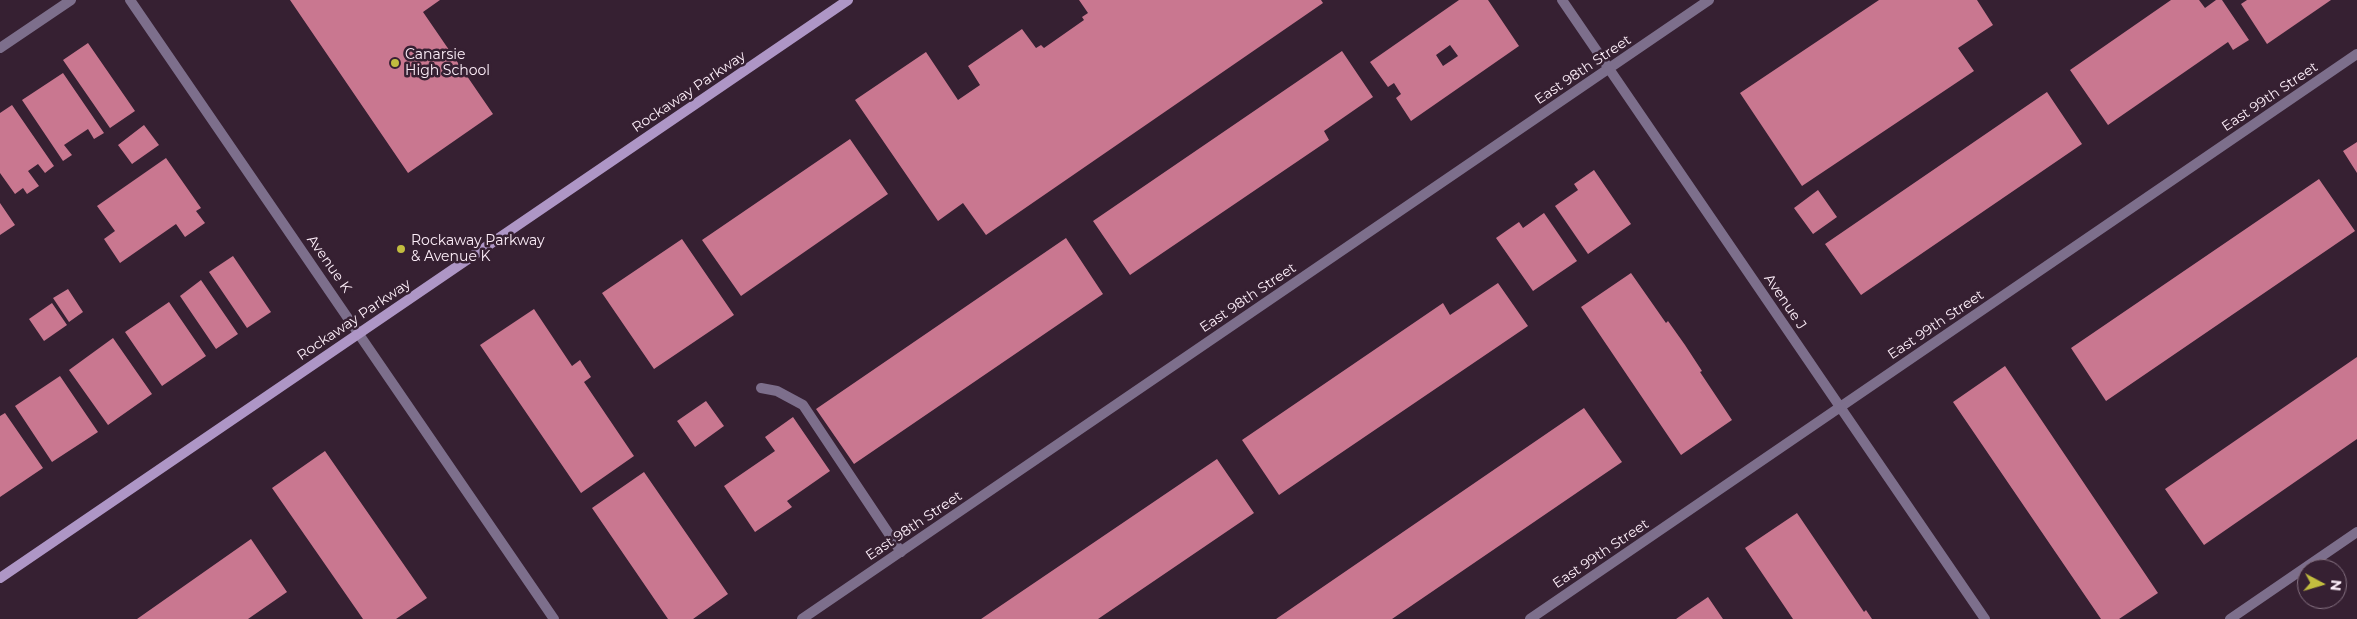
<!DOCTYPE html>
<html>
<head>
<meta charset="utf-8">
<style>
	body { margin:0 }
	#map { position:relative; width:2357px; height:619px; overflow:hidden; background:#362032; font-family:Montserrat,sans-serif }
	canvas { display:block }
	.north { position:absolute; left:2297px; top:559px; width:50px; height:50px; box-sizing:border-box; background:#362032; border:1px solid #867282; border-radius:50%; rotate:96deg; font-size:14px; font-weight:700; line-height:20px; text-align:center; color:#fdeef9 }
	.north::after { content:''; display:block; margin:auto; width:18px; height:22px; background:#c2bd3f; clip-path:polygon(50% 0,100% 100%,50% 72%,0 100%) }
</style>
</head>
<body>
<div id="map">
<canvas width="2357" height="619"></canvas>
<div class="north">N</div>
</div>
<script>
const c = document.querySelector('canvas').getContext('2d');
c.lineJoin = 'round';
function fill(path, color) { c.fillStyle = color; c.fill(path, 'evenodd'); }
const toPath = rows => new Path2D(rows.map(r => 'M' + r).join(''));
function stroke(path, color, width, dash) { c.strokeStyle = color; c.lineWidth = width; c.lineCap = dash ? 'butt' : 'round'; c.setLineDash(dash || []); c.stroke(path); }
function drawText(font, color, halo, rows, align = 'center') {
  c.font = font + ' Montserrat,sans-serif'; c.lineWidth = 5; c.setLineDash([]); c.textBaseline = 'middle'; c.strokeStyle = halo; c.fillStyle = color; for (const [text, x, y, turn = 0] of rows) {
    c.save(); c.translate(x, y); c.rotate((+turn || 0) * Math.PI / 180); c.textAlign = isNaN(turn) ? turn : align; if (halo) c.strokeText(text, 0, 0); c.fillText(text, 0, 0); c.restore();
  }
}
const building = toPath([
	[290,0,440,0,423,12,493,114,408,173],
	[1079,0,1321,0,1323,3,986,235,963,203,938,221,855,100,926,52,958,100,980,85,968,66,1022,29,1036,48,1041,45,1044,48,1084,20,1082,17,1088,13],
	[1459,0,1488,0,1519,46,1411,121,1396,98,1401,94,1394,83,1388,87,1370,62],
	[1450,45,1458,56,1443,66,1436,55],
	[1879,0,1977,0,1993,25,1958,48,1974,71,1802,186,1740,93],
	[2171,0,2199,0,2205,8,2216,0,2222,0,2249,40,2233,50,2228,42,2108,125,2070,70],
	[2247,0,2331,0,2267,44,2241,4],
	[88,43,135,111,110,128,63,60],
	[1342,51,1373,97,1324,131,1329,140,1130,275,1093,221],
	[63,73,104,133,94,139,88,129,64,145,72,155,63,161,22,100],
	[2047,92,2082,144,1861,295,1825,244],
	[12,105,54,166,45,173,38,164,28,171,39,186,27,194,23,188,15,194,0,173,0,113],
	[144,125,159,145,132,164,118,145],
	[850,139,888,194,741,296,702,240],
	[2357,142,2357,173,2343,151],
	[166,158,201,208,196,211,205,223,185,237,176,224,120,263,104,239,115,231,97,206],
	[1594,170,1631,224,1588,254,1555,206,1578,190,1574,184],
	[2319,179,2355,231,2106,401,2071,348],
	[1818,190,1837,217,1813,234,1794,208],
	[0,203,15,225,0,235],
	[1544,213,1577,261,1533,291,1496,238,1519,222,1523,228],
	[1066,238,1103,294,854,464,816,409],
	[682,239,734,315,654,369,602,293],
	[233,256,271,312,247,328,209,272],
	[1631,273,1666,323,1668,321,1685,345,1702,371,1700,372,1732,420,1681,455,1581,307],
	[201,280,238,334,216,349,180,296],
	[1498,283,1528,326,1279,495,1242,440,1443,303,1450,315],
	[68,289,83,312,69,322,53,298],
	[169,302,206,356,162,386,125,332],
	[52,303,67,325,44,341,29,319],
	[534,309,572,366,580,360,591,377,584,382,634,456,581,493,480,345],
	[113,338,152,394,108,425,69,370],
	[2357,357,2357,439,2204,545,2165,489],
	[2005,366,2158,593,2119,619,2101,619,1953,402],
	[60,376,98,432,52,462,15,406],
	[706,401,724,426,695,447,677,421],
	[1584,408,1622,462,1597,479,1392,619,1276,619],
	[5,413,43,468,0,497,0,416],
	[793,417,830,471,787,501,792,507,755,532,724,486,775,451,765,437],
	[325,451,427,598,396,619,363,619,272,488],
	[1217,459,1254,513,1154,581,1098,619,981,619],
	[644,472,728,594,693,619,668,619,592,508],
	[1797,513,1864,612,1866,610,1872,619,1793,619,1745,548],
	[251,539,287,592,248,619,137,619],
	[1708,597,1723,619,1676,619,1686,612]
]);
const service = toPath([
	[761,388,777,391,803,405,901,552]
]);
const minor = toPath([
	[130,0,554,619],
	[1562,0,1985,619],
	[0,48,71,0],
	[802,619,1709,0],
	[1530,619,2357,54],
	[2230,619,2357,532]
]);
const secondary = toPath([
	[0,578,848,0]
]);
const markers = [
	[395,63,5,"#c2bd3f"],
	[401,249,5,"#c2bd3f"]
];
const poiNames = [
	["Canarsie",405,55],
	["High School",405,71],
	["Rockaway Parkway",411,241],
	["& Avenue K",411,257]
];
const streetNames = [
	["East 98th Street",1583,70,-34],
	["Rockaway Parkway",689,92,-34],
	["East 99th Street",2270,97,-34],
	["Avenue K",329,264,55],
	["East 98th Street",1248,298,-34],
	["Avenue J",1785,302,56],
	["Rockaway Parkway",354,320,-34],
	["East 99th Street",1936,325,-34],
	["East 98th Street",914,526,-34],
	["East 99th Street",1601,554,-34]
];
fill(building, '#c97790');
stroke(service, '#7d6f8c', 10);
stroke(minor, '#7d6f8c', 10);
stroke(secondary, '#ae96c6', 10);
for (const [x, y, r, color] of markers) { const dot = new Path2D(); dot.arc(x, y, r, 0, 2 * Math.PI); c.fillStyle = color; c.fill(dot); stroke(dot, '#362032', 2); }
drawText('14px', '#fdeef9', '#362032', poiNames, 'left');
drawText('14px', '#fdeef9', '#362032', streetNames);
</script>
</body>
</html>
